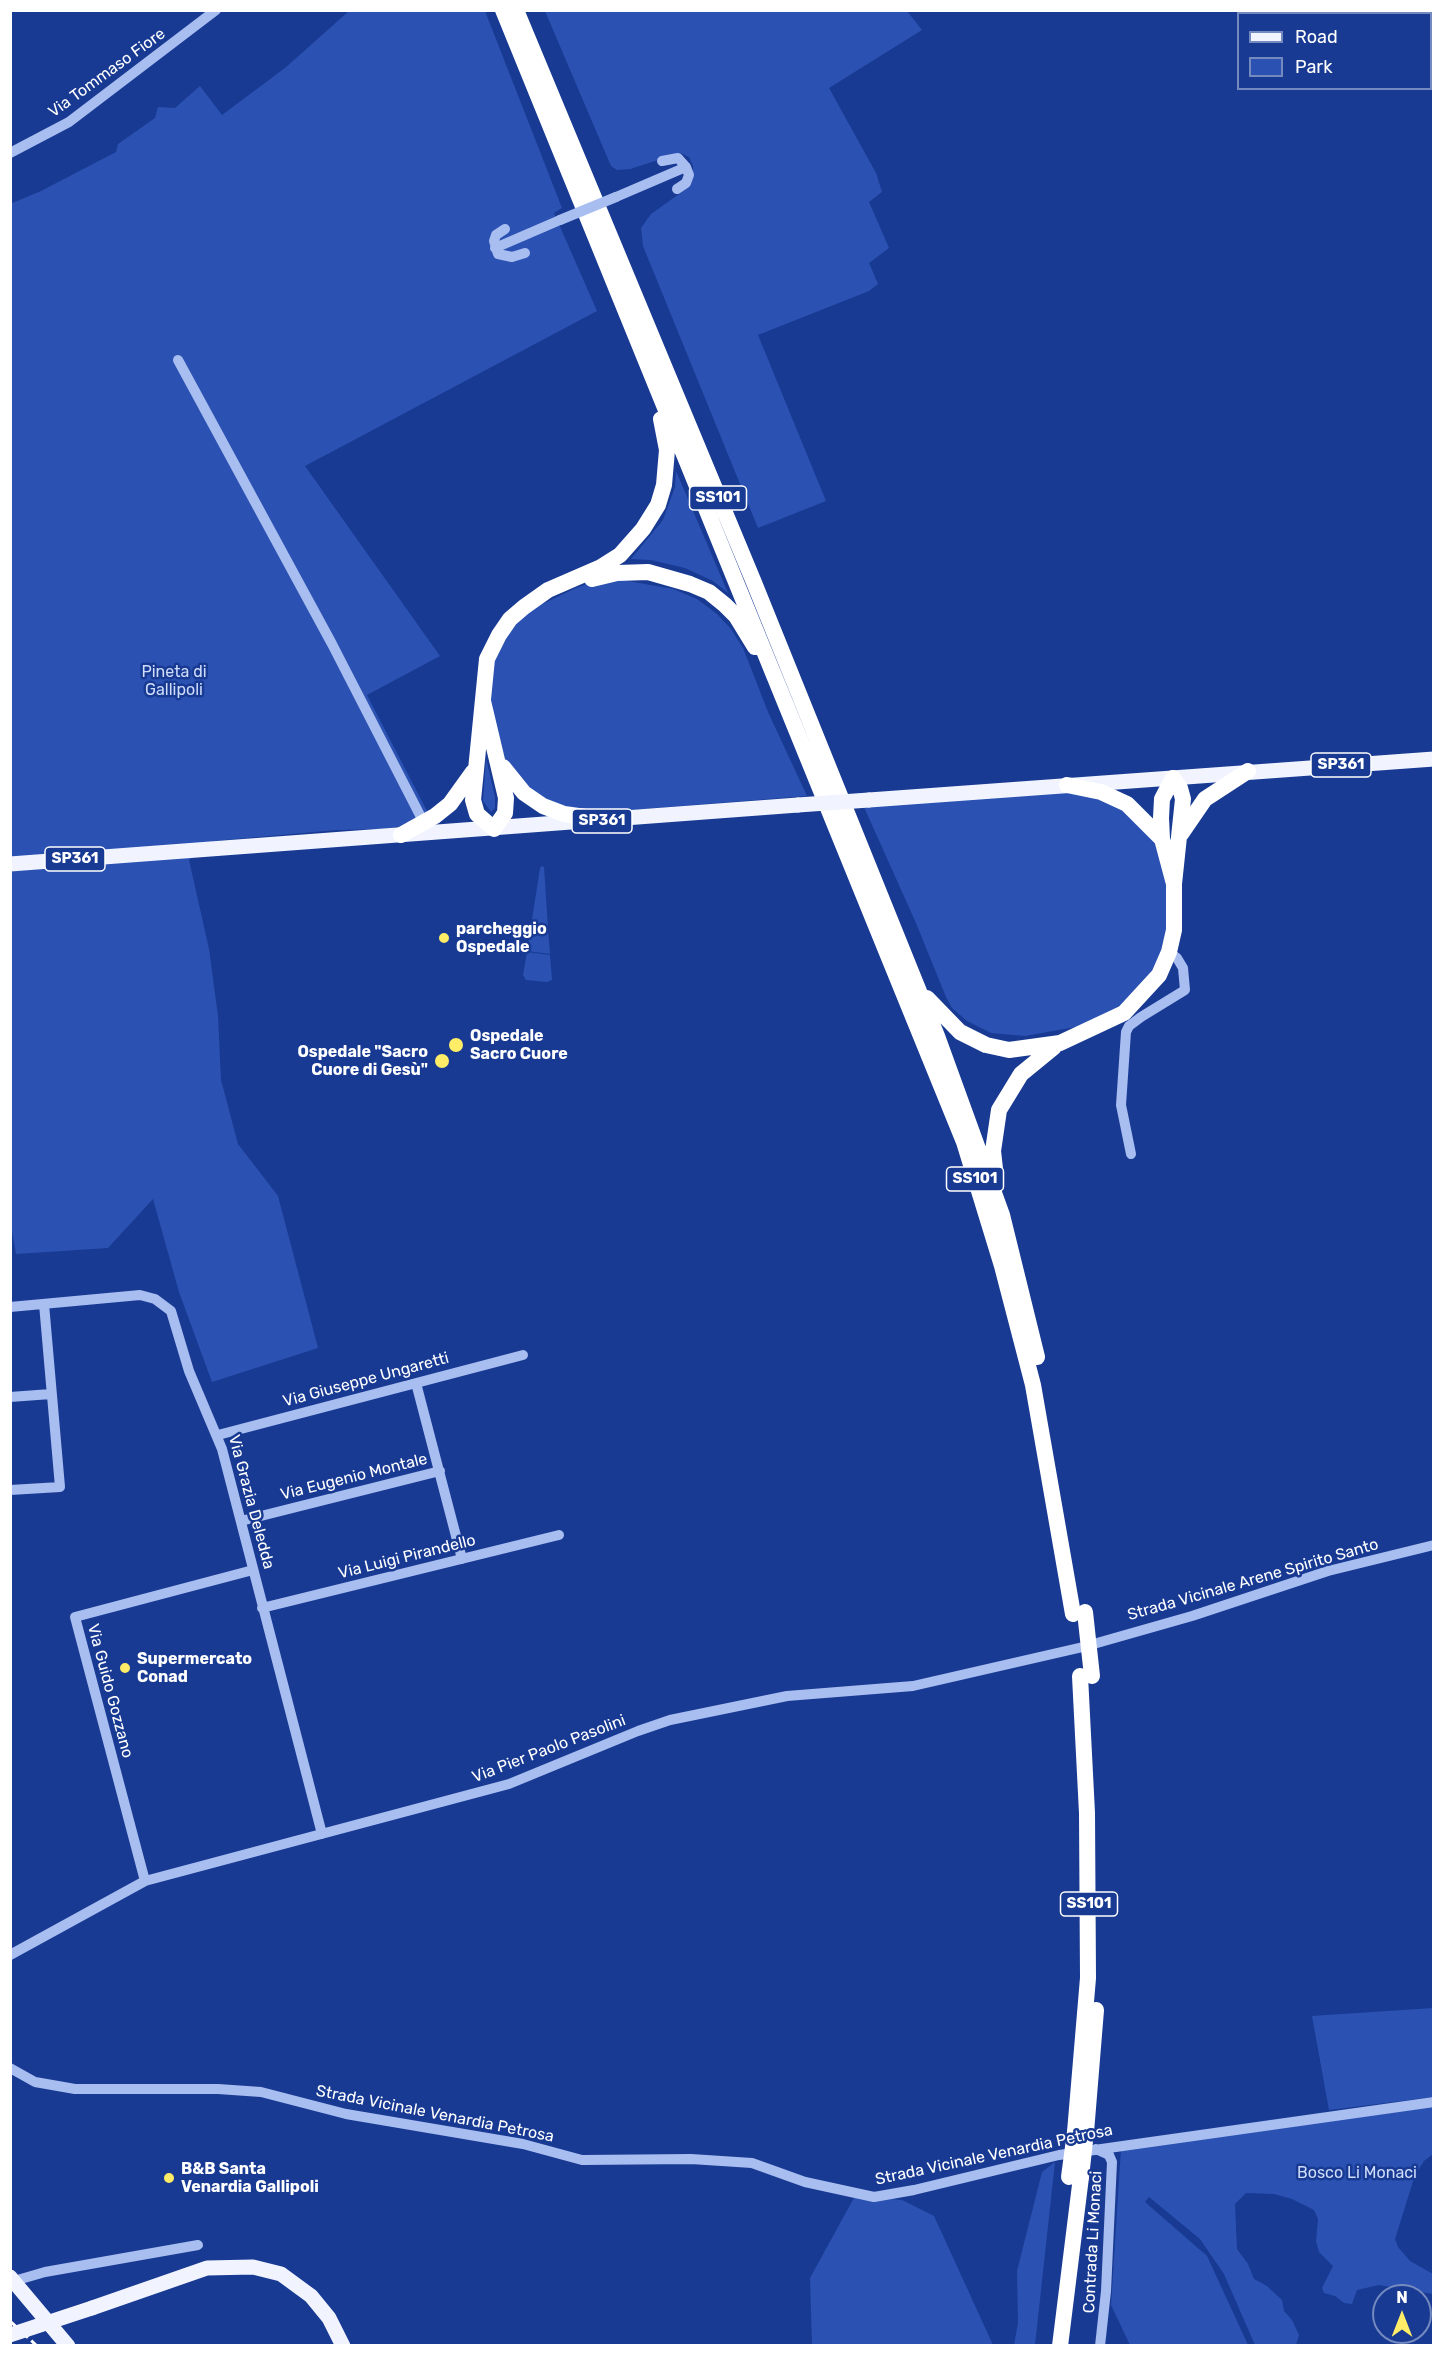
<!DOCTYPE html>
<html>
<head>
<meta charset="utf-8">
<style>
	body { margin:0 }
	#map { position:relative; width:1444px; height:2356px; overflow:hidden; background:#183a93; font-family:Rubik,sans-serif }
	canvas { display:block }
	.frame { position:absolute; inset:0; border:12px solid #fff; pointer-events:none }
	.legend { position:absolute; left:1237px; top:12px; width:195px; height:78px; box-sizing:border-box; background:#183a93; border:2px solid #7489be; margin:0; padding:8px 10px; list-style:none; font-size:18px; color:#fff }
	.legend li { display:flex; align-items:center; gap:12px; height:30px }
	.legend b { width:30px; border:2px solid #7489be }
	.north { position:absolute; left:1372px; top:2284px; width:60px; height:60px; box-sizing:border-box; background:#183a93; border:2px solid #7489be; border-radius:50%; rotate:0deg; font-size:16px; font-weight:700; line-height:24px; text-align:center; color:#fff }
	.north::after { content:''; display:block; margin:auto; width:21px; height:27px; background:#ffec67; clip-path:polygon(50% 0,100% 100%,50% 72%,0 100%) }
</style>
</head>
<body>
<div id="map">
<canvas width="1444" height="2356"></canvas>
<div class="frame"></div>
<ul class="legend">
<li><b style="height:8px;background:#f1f4ff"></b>Road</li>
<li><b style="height:16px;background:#2b52b2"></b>Park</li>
</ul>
<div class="north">N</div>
</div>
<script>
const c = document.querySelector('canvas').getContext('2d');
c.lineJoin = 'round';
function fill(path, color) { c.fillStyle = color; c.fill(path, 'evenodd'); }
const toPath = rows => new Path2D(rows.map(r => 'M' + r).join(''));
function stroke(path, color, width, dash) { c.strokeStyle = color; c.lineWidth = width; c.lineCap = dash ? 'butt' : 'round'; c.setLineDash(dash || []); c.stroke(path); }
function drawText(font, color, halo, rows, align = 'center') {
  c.font = font + ' Rubik,sans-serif'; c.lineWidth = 5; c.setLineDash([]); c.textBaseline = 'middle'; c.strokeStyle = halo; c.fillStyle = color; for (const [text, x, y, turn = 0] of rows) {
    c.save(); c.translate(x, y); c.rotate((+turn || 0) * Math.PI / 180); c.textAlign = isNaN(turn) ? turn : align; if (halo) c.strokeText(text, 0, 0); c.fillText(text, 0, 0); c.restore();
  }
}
const green = toPath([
	[349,11,485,11,562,208,554,213,597,311,305,466,440,656,367,695,428,813,402,826,384,829,336,830,214,841,189,860,209,949,218,1016,221,1080,238,1144,278,1196,318,1348,212,1382,179,1292,153,1199,108,1248,16,1254,10,1219,10,204,41,191,116,152,118,144,155,118,158,107,175,108,200,86,222,115,285,68],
	[545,11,907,11,922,30,829,88,876,173,882,192,869,202,889,248,869,263,878,284,869,291,758,335,826,501,758,528,643,246,641,228,651,214,689,187,693,179,693,166,689,157,680,153,630,169,617,170,611,166],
	[676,471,728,593,713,581,685,568,651,560,631,559,663,520,675,487],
	[617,579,673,589,697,599,717,614,731,629,743,648,768,712,807,796,605,812,579,812,536,795,501,755,489,698,494,661,514,625,534,608,576,588,598,580],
	[486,758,495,797,495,808,491,812,483,801],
	[1068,790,1102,796,1148,828,1165,865,1168,921,1164,944,1150,976,1122,1006,1081,1026,1025,1036,991,1033,967,1021,952,1008,946,997,916,923,864,807],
	[542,866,544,867,548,928,531,926,540,868],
	[531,928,548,930,550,954,527,951],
	[527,952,550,955,552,980,547,982,526,980,523,975],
	[1433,2008,1433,2097,1329,2110,1312,2016],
	[1433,2105,1433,2154,1424,2161,1415,2175,1395,2239,1398,2247,1410,2261,1433,2274,1433,2294,1379,2285,1357,2290,1352,2304,1344,2303,1335,2296,1324,2293,1322,2288,1333,2266,1319,2252,1316,2241,1318,2219,1314,2210,1292,2199,1274,2194,1246,2193,1235,2204,1237,2249,1248,2264,1254,2279,1267,2286,1282,2300,1284,2311,1292,2320,1299,2335,1296,2345,1255,2345,1224,2274,1200,2239,1149,2197,1145,2202,1207,2256,1248,2345,1130,2345,1111,2305,1121,2149],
	[1055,2162,1035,2345,1014,2345,1018,2323,1017,2271,1042,2172],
	[855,2196,902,2200,934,2216,993,2345,812,2345,810,2278]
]);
const minor = toPath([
	[10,153,69,122,216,10],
	[662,161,678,158,686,167,689,175,686,183,677,189],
	[616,197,686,167],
	[505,229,496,235,494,241,498,254,512,257,525,253],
	[495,248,560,220],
	[178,360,332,644,424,823],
	[1131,1154,1121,1105,1126,1032,1129,1026,1141,1017,1185,990,1183,968,1177,958,1169,952],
	[10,1307,140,1295,155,1299,171,1311,189,1371,222,1449,322,1834],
	[416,1383,462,1559],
	[10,1397,51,1394],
	[218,1435,523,1355],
	[10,1490,60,1487,44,1304],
	[241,1521,440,1471],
	[262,1608,559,1535],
	[145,1881,75,1617,253,1570],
	[10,1955,145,1881,509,1784,638,1731,670,1720,787,1696,913,1686,1083,1647,1192,1616,1328,1571,1434,1545],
	[10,2068,35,2082,75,2089,218,2089,261,2092,346,2114,523,2144,582,2160,691,2159,752,2163,805,2182,874,2197,914,2190,1059,2155,1434,2102],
	[1096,2149,1109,2155,1112,2162,1106,2291,1100,2346],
	[14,2281,45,2272,198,2245]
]);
const major = toPath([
	[869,800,1434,759],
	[10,864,798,805],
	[10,2277,68,2346],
	[92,2308,207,2268,253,2267,281,2274,311,2296,329,2318,343,2346]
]);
const highway = toPath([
	[503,10,964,1142,1002,1266,1033,1385,1073,1614],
	[516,10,753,580,937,1036,1002,1215,1037,1357],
	[592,579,617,573,648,572,690,584,709,592,725,605,736,616,755,647],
	[483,701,506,798,505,813,494,829,477,814,473,800,487,659,499,635,510,619,524,607,548,590,601,567,620,555,643,529,658,505,664,485,667,450,661,419],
	[503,767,524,793,543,806,564,814,607,820],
	[1067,785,1101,792,1127,804,1162,839],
	[1181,834,1205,799,1248,771],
	[401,835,435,816,450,804,473,772],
	[927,998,960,1032,986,1045,1009,1050,1060,1043,1124,1013,1159,975,1169,952,1174,930,1174,884,1183,799,1180,788,1173,778,1162,799,1161,818,1162,839,1174,884],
	[996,1178,993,1151,999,1110,1021,1074,1054,1047],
	[1075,2132,1088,1978,1087,1813,1080,1676],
	[1086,2132,1096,2010],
	[1060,2346,1081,2177]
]);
const rail = toPath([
	[10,2321,37,2346]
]);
const minorBridge = toPath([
	[560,220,616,197]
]);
const majorBridge = toPath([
	[798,805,869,800],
	[10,2335,92,2308]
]);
const highwayBridge = toPath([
	[1085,1612,1092,1676],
	[1069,2177,1075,2132],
	[1081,2177,1086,2132]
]);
const markers = [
	[444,938,6,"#ffec67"],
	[456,1045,8,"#ffec67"],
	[442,1061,8,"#ffec67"],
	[125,1668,6,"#ffec67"],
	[169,2178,6,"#ffec67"]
];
const shields = [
	[718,498,57],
	[1341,765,60],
	[602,821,60],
	[75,859,60],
	[975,1179,57],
	[1089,1904,57]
];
const shieldNames = [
	["SS101",718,498],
	["SP361",1341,765],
	["SP361",602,821],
	["SP361",75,859],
	["SS101",975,1179],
	["SS101",1089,1904]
];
const streetNames = [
	["Via Tommaso Fiore",107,73,-36],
	["Via Giuseppe Ungaretti",366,1380,-15],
	["Via Eugenio Montale",354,1477,-14],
	["Via Grazia Deledda",251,1502,75],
	["Via Luigi Pirandello",407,1557,-14],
	["Strada Vicinale Arene Spirito Santo",1253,1580,-16],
	["Via Guido Gozzano",110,1691,75],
	["Via Pier Paolo Pasolini",549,1749,-21],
	["Strada Vicinale Venardia Petrosa",435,2114,11],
	["Strada Vicinale Venardia Petrosa",994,2155,-12],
	["Contrada Li Monaci",1093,2242,-87]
];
const parkNames = [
	["Pineta di",174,672],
	["Gallipoli",174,690],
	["Bosco Li Monaci",1357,2173]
];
const poiNames = [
	["parcheggio",456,929],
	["Ospedale",456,947],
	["Ospedale",470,1036],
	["Sacro Cuore",470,1054],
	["Ospedale \"Sacro",428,1052,"right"],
	["Cuore di Gesù\"",428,1070,"right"],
	["Supermercato",137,1659],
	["Conad",137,1677],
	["B&B Santa",181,2169],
	["Venardia Gallipoli",181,2187]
];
fill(green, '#2b52b2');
stroke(minor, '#a8bdf0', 10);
stroke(major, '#f1f4ff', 15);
stroke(highway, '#fff', 16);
stroke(rail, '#fff', 3, [10, 4.5]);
stroke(minorBridge, '#a8bdf0', 10);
stroke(majorBridge, '#f1f4ff', 15);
stroke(highwayBridge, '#fff', 16);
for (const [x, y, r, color] of markers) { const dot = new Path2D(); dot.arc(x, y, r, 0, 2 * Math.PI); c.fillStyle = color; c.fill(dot); stroke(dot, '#183a93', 2); }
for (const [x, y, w] of shields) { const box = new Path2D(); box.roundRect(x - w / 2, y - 12, w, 24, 4.5); c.fillStyle = '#183a93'; c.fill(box); stroke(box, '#fff', 1.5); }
drawText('bold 15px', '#fff', null, shieldNames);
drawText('16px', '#fff', '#183a93', streetNames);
drawText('16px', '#cfdcfb', '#183a93', parkNames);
drawText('bold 16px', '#fff', '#183a93', poiNames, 'left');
</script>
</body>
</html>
